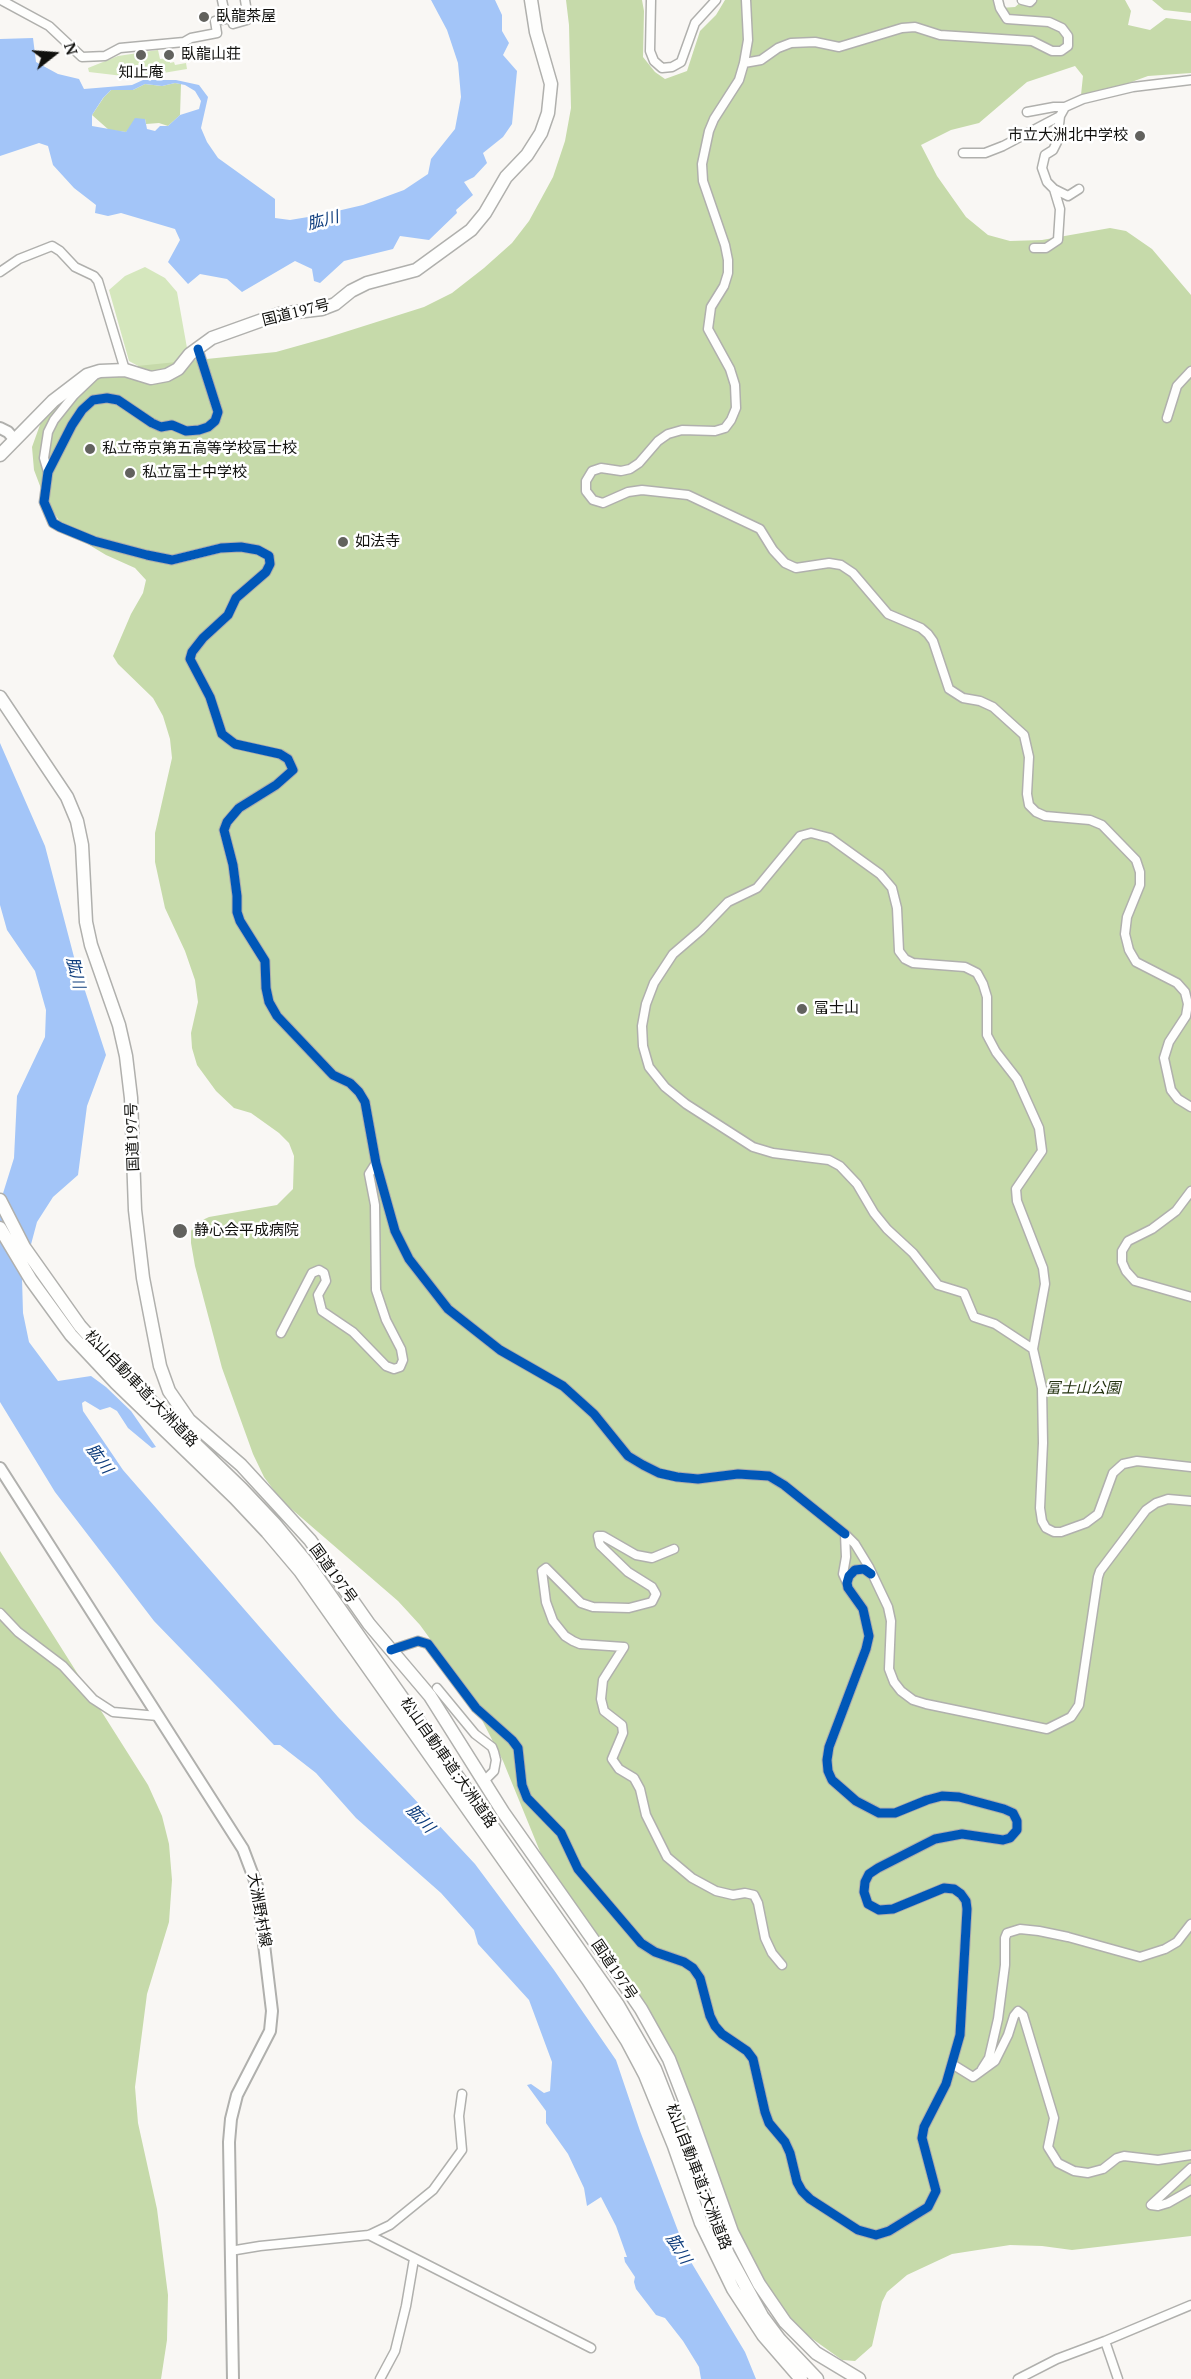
<!DOCTYPE html>
<html>
<head>
<meta charset="utf-8">
<style>
	body { margin:0 }
	#map { position:relative; width:1191px; height:2379px; overflow:hidden; background:#f9f7f4; font-family:"PT Serif",serif }
	canvas { display:block }
	.north { position:absolute; left:24px; top:24px; width:60px; height:60px; -webkit-text-stroke:4px #fff; paint-order:stroke; rotate:73deg; font-size:16px; font-weight:700; line-height:24px; text-align:center; color:#11110e }
	.north::after { content:''; display:block; margin:auto; width:21px; height:27px; background:#11110e; clip-path:polygon(50% 0,100% 100%,50% 72%,0 100%) }
</style>
</head>
<body>
<div id="map">
<canvas width="1191" height="2379"></canvas>
<div class="north">N</div>
</div>
<script>
const c = document.querySelector('canvas').getContext('2d');
c.lineJoin = 'round';
function fill(path, color) { c.fillStyle = color; c.fill(path, 'evenodd'); }
const toPath = rows => new Path2D(rows.map(r => 'M' + r).join(''));
function stroke(path, color, width, dash) { c.strokeStyle = color; c.lineWidth = width; c.lineCap = dash ? 'butt' : 'round'; c.setLineDash(dash || []); c.stroke(path); }
function drawText(font, color, halo, rows, align = 'center') {
  c.font = font + ' "PT Serif","Noto Sans JP",serif'; c.lineWidth = 5; c.setLineDash([]); c.textBaseline = 'middle'; c.strokeStyle = halo; c.fillStyle = color; for (const [text, x, y, turn = 0] of rows) {
    c.save(); c.translate(x, y); c.rotate((+turn || 0) * Math.PI / 180); c.textAlign = isNaN(turn) ? turn : align; if (halo) c.strokeText(text, 0, 0); c.fillText(text, 0, 0); c.restore();
  }
}
const green = toPath([
	[158,50,160,59,169,58,170,63,174,62,175,65,186,63,187,69,151,75,132,70,123,76,89,72,88,68,118,56,138,53,139,58,145,57,144,52],
	[145,267,165,278,177,292,187,348,178,362,149,372,129,361,109,290,125,276]
]);
const forest = toPath([
	[566,0,642,0,644,11,643,57,655,72,665,79,687,71,700,31,716,15,725,0,998,0,1000,8,1015,7,1022,1,1032,0,1125,0,1131,11,1128,25,1150,30,1166,18,1191,21,1191,73,1148,76,1115,88,1081,95,1083,76,1075,66,1027,82,979,123,951,130,921,145,937,176,966,217,988,235,1010,241,1042,240,1110,228,1126,231,1152,249,1191,295,1191,2236,1072,2250,1042,2246,1010,2245,952,2254,907,2275,887,2292,882,2302,872,2346,855,2361,842,2360,807,2335,758,2287,741,2264,684,2122,665,2056,559,1890,541,1854,503,1761,465,1687,420,1625,398,1601,281,1500,264,1477,253,1454,222,1368,195,1266,191,1243,191,1231,196,1223,209,1217,277,1205,293,1189,294,1156,289,1143,279,1133,251,1113,234,1108,216,1091,197,1065,192,1048,191,1033,198,1002,195,980,185,951,165,908,155,862,155,833,172,758,170,739,163,716,153,698,118,664,113,656,131,614,143,593,146,580,135,568,106,555,71,534,62,525,45,499,34,470,32,447,41,422,69,393,92,376,127,367,276,352,326,338,424,307,452,293,484,268,512,243,529,221,553,177,565,141,571,108,569,25],
	[1152,0,1191,0,1191,13,1164,10],
	[175,83,181,84,180,115,168,126,159,123,146,124,145,119,126,132,109,130,92,115,104,97,111,90,133,90,145,84,162,86],
	[0,1551,148,1785,162,1816,169,1844,172,1880,169,1922,147,1994,135,2087,138,2123,157,2209,168,2295,167,2340,161,2379,0,2379]
]);
const water = toPath([
	[431,0,495,0,502,15,502,31,509,43,503,55,517,71,512,124,503,137,483,153,487,163,474,177,464,182,473,195,456,210,457,213,429,240,400,236,393,249,344,261,320,283,314,281,312,269,295,261,242,292,227,279,200,274,188,284,168,262,180,240,175,229,121,213,108,216,95,213,96,205,74,188,53,165,48,146,39,143,0,156,0,39,33,38,36,62,58,74,79,79,84,89,132,85,143,80,176,80,199,85,208,97,201,128,207,142,218,158,275,199,275,218,290,220,320,215,363,205,404,190,428,174,431,159,455,129,461,97,458,63,447,30],
	[175,83,185,85,195,91,201,101,199,109,180,115,168,126,160,126,155,131,147,129,145,119,135,118,126,132,92,126,92,115,103,98,111,90,133,90,145,84,162,86],
	[0,743,45,846,74,957,106,1055,87,1106,78,1175,53,1197,37,1222,22,1278,23,1313,29,1342,58,1381,91,1376,106,1387,131,1411,156,1447,152,1448,128,1428,117,1411,110,1407,100,1410,85,1401,82,1403,83,1411,123,1470,338,1717,475,1864,554,1970,616,2060,640,2131,688,2257,745,2352,756,2379,701,2379,699,2367,683,2341,665,2318,656,2315,636,2289,634,2282,635,2277,625,2262,624,2257,627,2257,616,2226,601,2197,587,2206,584,2188,568,2154,546,2123,546,2111,527,2085,531,2084,544,2093,550,2091,552,2062,529,2000,478,1944,474,1930,441,1893,356,1818,316,1773,280,1745,274,1745,154,1621,55,1492,0,1402,0,1203,14,1158,17,1096,45,1037,46,1010,35,971,7,930,0,905]
]);
const minor = toPath([
	[1,0,49,26,82,57,105,56,120,48,184,42,191,38,217,33,215,21,226,19,222,0],
	[651,0,650,51,654,61,662,68,672,67,681,62,695,23,716,0],
	[746,0,748,40,744,63,739,80,714,119,709,131,702,164,703,181,725,245,728,260,728,273,724,286,711,307,708,329,730,369,735,385,736,408,731,420,725,428,715,431,682,430,668,434,658,441,639,463,630,469,621,471,601,468,592,471,586,481,586,491,593,500,603,503,628,492,642,490,688,495,760,529,773,550,785,563,796,568,829,563,841,565,853,573,888,614,921,628,928,634,933,641,949,689,963,698,980,701,993,707,1024,735,1029,757,1027,794,1029,805,1036,812,1045,816,1090,820,1102,825,1136,860,1140,872,1140,885,1127,917,1125,934,1129,950,1136,962,1177,983,1185,992,1188,1004,1186,1016,1169,1042,1164,1058,1171,1090,1178,1099,1191,1107],
	[1022,0,1030,2,1032,0],
	[233,24,247,20,248,18,245,0],
	[744,63,761,60,778,48,791,43,815,42,839,47,902,28,915,27,940,35,1032,41,1052,51,1061,51,1068,46,1068,36,1062,28,1049,22,1007,19,1000,8,998,0],
	[1027,112,1054,107,1065,107],
	[963,153,985,153,1003,146,1060,116],
	[1054,189,1068,196,1079,189],
	[1034,248,1046,248,1058,240,1060,209,1054,189,1047,182,1042,168,1045,155,1053,150,1057,142,1060,116,1065,107,1083,99,1133,87,1191,80],
	[0,272,19,259,52,246,60,251,75,267,94,276,98,281,125,370],
	[198,349,218,412,215,421,208,427,199,430,186,431,172,425,161,427,152,423,118,400,107,398,93,400,82,410,72,425,48,472,44,502,53,523,60,527,94,541,147,555,172,560,221,548,241,547,258,550,269,556,270,564,266,572,236,598,228,615,203,638,192,652,190,659,210,697,222,734,235,744,280,754,288,759,293,770,276,785,239,808,227,822,224,830,233,865,237,896,237,912,240,921,265,961,266,988,269,1002,277,1016,333,1075,350,1083,359,1092,365,1102,376,1163,395,1231,409,1259,448,1309,500,1350,563,1386,594,1414,628,1456,643,1465,659,1473,677,1477,698,1479,738,1474,769,1476,784,1485,845,1534],
	[1167,418,1177,386,1191,371],
	[48,472,44,458,48,432,54,420,74,395,96,374],
	[1191,1191,1176,1211,1152,1229,1128,1241,1122,1251,1122,1262,1126,1271,1135,1281,1191,1297],
	[281,1333,312,1273,319,1270,324,1273,326,1281,318,1295,322,1311,353,1332,386,1366,394,1369,400,1367,403,1360,401,1349,386,1320,376,1290,375,1205,369,1174,376,1163],
	[1033,1349,995,1324,974,1317,964,1293,938,1285,913,1253,887,1229,874,1213,857,1184,840,1166,829,1160,773,1153,753,1147,686,1104,665,1087,649,1067,643,1046,642,1026,646,1004,654,983,673,954,701,930,728,902,757,888,800,836,811,833,830,838,880,874,892,888,897,908,899,951,905,959,913,963,965,967,977,973,983,984,987,997,987,1035,996,1052,1017,1079,1039,1128,1042,1151,1016,1189,1017,1201,1043,1268,1045,1284,1033,1349,1042,1388,1043,1443,1040,1508,1042,1521,1046,1528,1054,1532,1061,1532,1086,1523,1098,1514,1113,1473,1123,1464,1137,1461,1191,1467],
	[674,1549,652,1558,636,1555,603,1536,598,1536,600,1545,628,1572,652,1587,656,1594,652,1602,629,1608,593,1607,581,1603,546,1568,542,1571,546,1602,553,1621,565,1636,573,1641,580,1644,624,1647,603,1680,601,1699,604,1711,622,1725,623,1733,612,1759,619,1769,634,1778,640,1789,646,1815,667,1857,692,1878,716,1891,733,1895,745,1893,754,1895,758,1903,765,1938,772,1953,782,1965],
	[847,1583,843,1574,846,1557,845,1534,855,1544,869,1567,888,1607,891,1621,889,1669,894,1682,901,1691,913,1700,926,1704,1047,1729,1071,1717,1079,1705,1098,1577,1100,1571,1146,1510,1156,1503,1168,1499,1191,1501],
	[0,1613,18,1632,63,1666,93,1699,113,1712,158,1716],
	[391,1650,418,1641,428,1644,476,1708,512,1740,518,1748,522,1785,527,1798,561,1833,578,1869,641,1943,655,1952,684,1962,693,1968,700,1978,710,2016,715,2026,722,2034,747,2051,753,2059,765,2112,769,2123,785,2142,790,2153,797,2182,802,2191,810,2199,858,2230,876,2235,889,2231,928,2207,936,2191,922,2138,924,2127,946,2084,960,2035,967,1909,966,1901,961,1894,954,1889,944,1888,893,1909,879,1910,868,1904,864,1892,865,1882,869,1874,878,1868,935,1839,962,1834,1003,1840,1010,1838,1017,1830,1017,1821,1013,1813,1004,1809,959,1797,942,1796,927,1800,895,1813,879,1813,856,1801,832,1780,828,1771,827,1760,829,1747,866,1649,869,1636,863,1609,848,1588,847,1583,849,1576,855,1570,864,1569,871,1574],
	[437,1688,475,1734,492,1747,494,1752,496,1760,494,1771,484,1781],
	[952,2064,973,2077,995,2061,1008,2035,1014,2016,1018,2011,1023,2015,1054,2118,1048,2147,1058,2163,1074,2171,1088,2173,1103,2169,1117,2158,1124,2156,1158,2160,1191,2155],
	[982,2069,989,2058,998,2019,1005,1965,1005,1938,1007,1933,1020,1929,1039,1931,1068,1937,1140,1957,1165,1949,1177,1942,1191,1924],
	[1191,2168,1151,2205,1158,2206,1168,2203,1191,2190],
	[369,2235,591,2348],
	[230,2251,260,2246,369,2235,390,2225,433,2190,462,2150,459,2116,462,2094],
	[1105,2341,1118,2379],
	[380,2379,395,2351,406,2306,414,2259],
	[1018,2379,1057,2359,1105,2341,1191,2305]
]);
const major = toPath([
	[0,428,8,432,15,440],
	[0,1468,243,1849,257,1886,272,2011,270,2031,237,2095,231,2119,229,2142,233,2379]
]);
const highway = toPath([
	[0,455,53,401,87,375,100,371,125,370,151,378,167,375,178,369,190,354,212,338,279,314,322,309,335,304,351,291,367,283,416,270,471,230,485,213,506,177,527,155,541,133,548,113,551,84,536,32,531,0],
	[0,697,67,797,77,821,82,845,86,922,91,945,119,1025,126,1056,131,1098,135,1210,143,1278,160,1366,169,1391,189,1420,241,1465,310,1540,369,1624,430,1696,503,1812,615,1971,641,2009,669,2059,689,2111,732,2232,759,2284,785,2322,816,2353,859,2379],
	[0,1200,24,1247,80,1326,122,1373,242,1489,275,1524,309,1565,618,2005,655,2069,728,2254,762,2316,780,2340,817,2379],
	[0,1228,31,1280,71,1335,116,1383,235,1498,267,1532,300,1571,588,1980,627,2041,645,2075,674,2146,701,2223,733,2289,763,2335,801,2379]
]);
const cycleway = toPath([
	[198,349,218,412,215,421,208,427,199,430,186,431,172,425,161,427,152,423,118,400,107,398,93,400,82,410,72,425,48,472,44,502,53,523,60,527,94,541,147,555,172,560,221,548,241,547,258,550,269,556,270,564,266,572,236,598,228,615,203,638,192,652,190,659,210,697,222,734,235,744,280,754,288,759,293,770,276,785,239,808,227,822,224,830,233,865,237,896,237,912,240,921,265,961,266,988,269,1002,277,1016,333,1075,350,1083,359,1092,365,1102,376,1163,395,1231,409,1259,448,1309,500,1350,563,1386,594,1414,628,1456,643,1465,659,1473,677,1477,698,1479,738,1474,769,1476,784,1485,845,1534],
	[391,1650,418,1641,428,1644,476,1708,512,1740,518,1748,522,1785,527,1798,561,1833,578,1869,641,1943,655,1952,684,1962,693,1968,700,1978,710,2016,715,2026,722,2034,747,2051,753,2059,765,2112,769,2123,785,2142,790,2153,797,2182,802,2191,810,2199,858,2230,876,2235,889,2231,928,2207,936,2191,922,2138,924,2127,946,2084,960,2035,967,1909,966,1901,961,1894,954,1889,944,1888,893,1909,879,1910,868,1904,864,1892,865,1882,869,1874,878,1868,935,1839,962,1834,1003,1840,1010,1838,1017,1830,1017,1821,1013,1813,1004,1809,959,1797,942,1796,927,1800,895,1813,879,1813,856,1801,832,1780,828,1771,827,1760,829,1747,866,1649,869,1636,863,1609,848,1588,847,1583,849,1576,855,1570,864,1569,871,1574]
]);
const markers = [
	[204,17,6,"#62625e"],
	[141,55,6,"#62625e"],
	[169,55,6,"#62625e"],
	[1140,136,6,"#62625e"],
	[90,449,6,"#62625e"],
	[130,473,6,"#62625e"],
	[343,542,6,"#62625e"],
	[802,1009,6,"#62625e"],
	[180,1231,8,"#62625e"]
];
const poiNames = [
	["臥龍茶屋",216,17],
	["臥龍山荘",181,55],
	["知止庵",141,73,"center"],
	["市立大洲北中学校",1128,136,"right"],
	["私立帝京第五高等学校冨士校",102,449],
	["私立冨士中学校",142,473],
	["如法寺",355,542],
	["冨士山",814,1009],
	["静心会平成病院",194,1231]
];
const streetNames = [
	["国道197号",296,313,-14],
	["国道197号",133,1137,-92],
	["松山自動車道;大洲道路",141,1389,46],
	["国道197号",333,1574,54],
	["松山自動車道;大洲道路",448,1763,55],
	["大洲野村線",259,1910,80],
	["国道197号",614,1970,56],
	["松山自動車道;大洲道路",698,2177,69]
];
const parkNames = [
	["冨士山公園",1083,1389]
];
const waterNames = [
	["肱川",323,221,-15],
	["肱川",75,973,76],
	["肱川",99,1459,54],
	["肱川",420,1819,47],
	["肱川",678,2249,58]
];
fill(green, '#d5e7bd');
fill(forest, '#c6daaa');
fill(water, '#a3c5f8');
stroke(minor, '#b0b0ad', 11);
stroke(major, '#b0b0ad', 14);
stroke(highway, '#b0b0ad', 15);
stroke(minor, '#fefefd', 8);
stroke(major, '#fefefd', 10);
stroke(highway, '#fefefd', 12);
stroke(cycleway, '#0057b8', 9);
for (const [x, y, r, color] of markers) { const dot = new Path2D(); dot.arc(x, y, r, 0, 2 * Math.PI); c.fillStyle = color; c.fill(dot); stroke(dot, '#fff', 2); }
drawText('15px', '#11110e', '#fff', poiNames, 'left');
drawText('15px', '#11110e', '#fff', streetNames);
drawText('italic 15px', '#243310', '#fff', parkNames);
drawText('italic 16px', '#0d3c7c', '#fff', waterNames);
</script>
</body>
</html>
